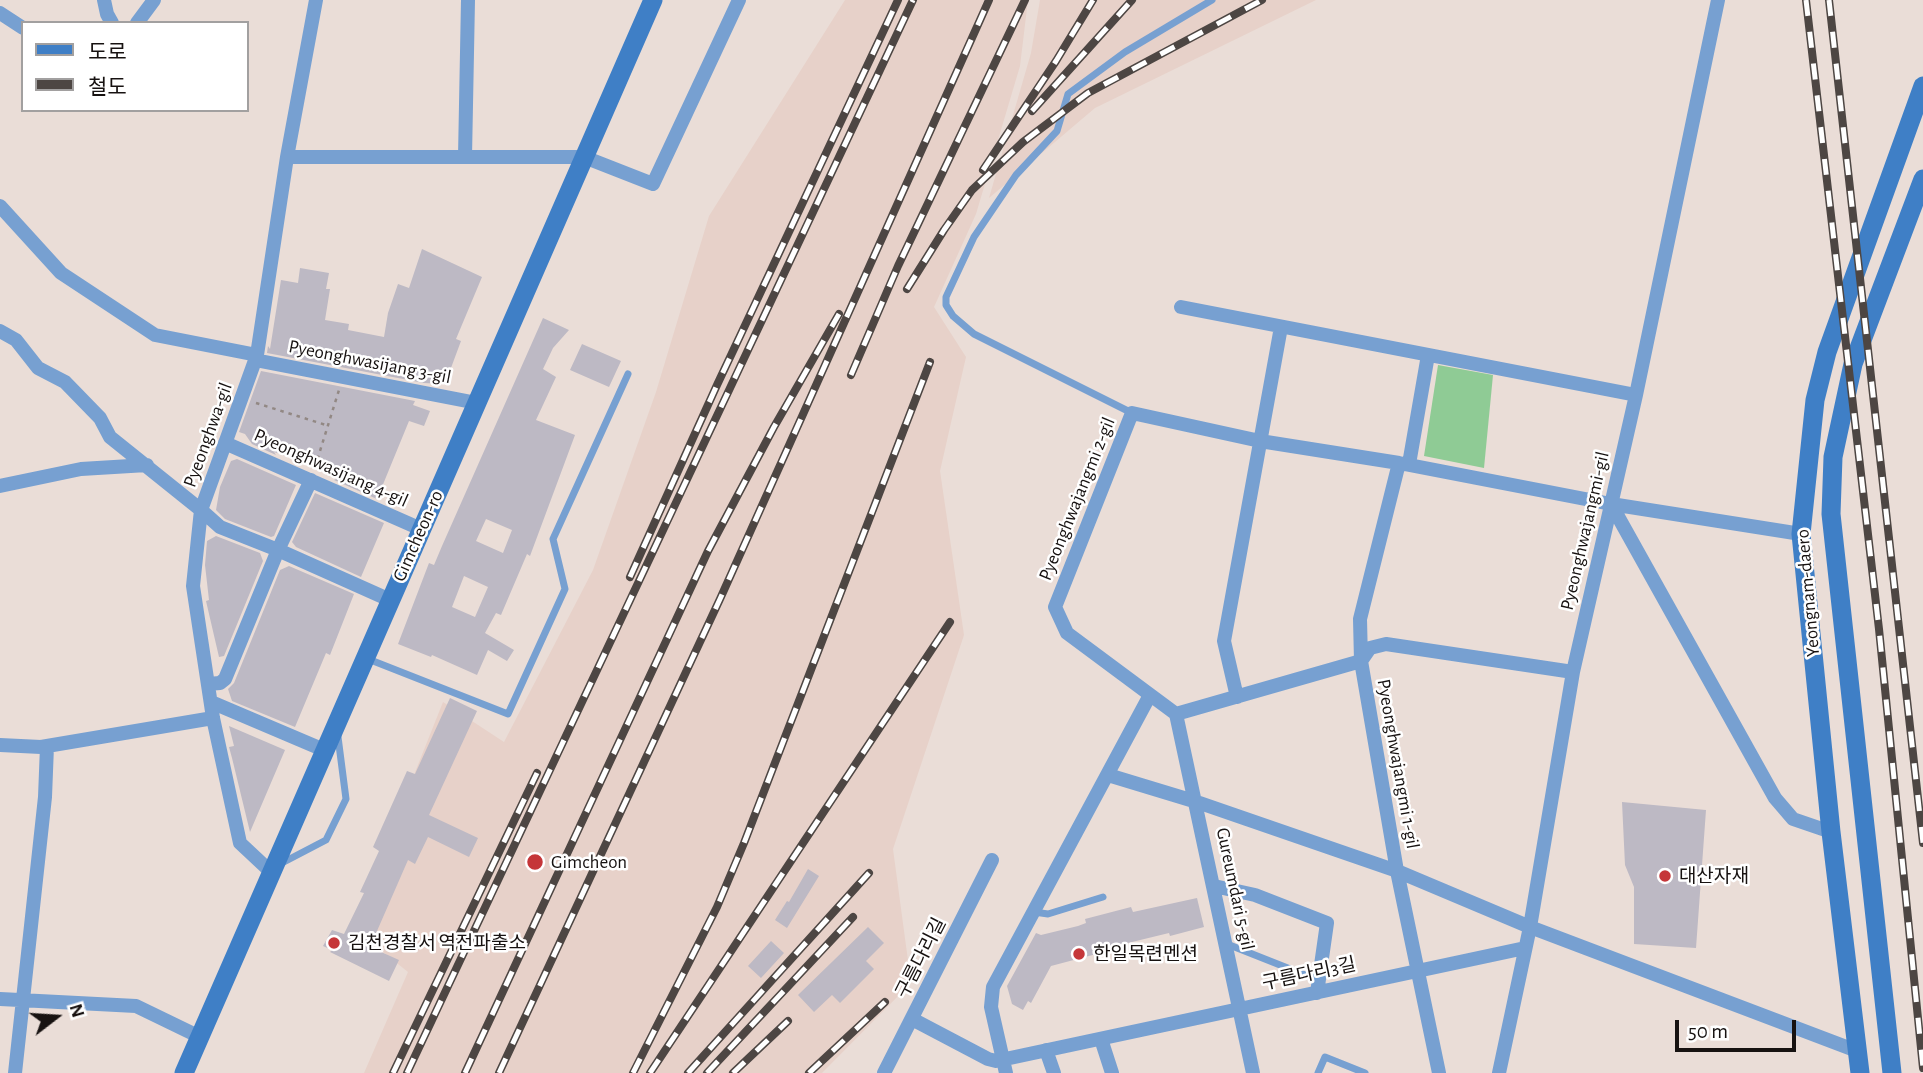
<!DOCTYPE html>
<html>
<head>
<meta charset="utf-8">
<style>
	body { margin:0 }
	#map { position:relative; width:1923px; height:1073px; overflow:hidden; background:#eaddd7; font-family:"Alegreya Sans","Noto Sans KR",sans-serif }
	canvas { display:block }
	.legend { position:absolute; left:21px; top:21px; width:228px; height:91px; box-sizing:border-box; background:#fff; border:2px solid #a2a0a0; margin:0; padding:9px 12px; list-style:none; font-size:21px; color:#171211 }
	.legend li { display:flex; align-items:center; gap:14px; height:35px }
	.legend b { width:35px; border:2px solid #a2a0a0 }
	.north { position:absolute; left:21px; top:982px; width:70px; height:70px; -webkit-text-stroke:5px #fff; paint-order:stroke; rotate:73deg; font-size:19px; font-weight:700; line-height:28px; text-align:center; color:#171211 }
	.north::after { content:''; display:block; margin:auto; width:24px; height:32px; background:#171211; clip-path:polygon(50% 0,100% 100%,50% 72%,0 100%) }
	.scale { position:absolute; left:1675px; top:1020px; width:121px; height:32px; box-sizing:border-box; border:4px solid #171211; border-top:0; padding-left:9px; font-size:21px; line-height:24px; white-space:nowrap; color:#171211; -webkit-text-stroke:5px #fff; paint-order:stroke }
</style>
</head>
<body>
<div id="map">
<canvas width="1923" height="1073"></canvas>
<ul class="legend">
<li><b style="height:9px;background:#3f7fc6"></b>도로</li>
<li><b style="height:9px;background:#4d4643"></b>철도</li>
</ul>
<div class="north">N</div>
<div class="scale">50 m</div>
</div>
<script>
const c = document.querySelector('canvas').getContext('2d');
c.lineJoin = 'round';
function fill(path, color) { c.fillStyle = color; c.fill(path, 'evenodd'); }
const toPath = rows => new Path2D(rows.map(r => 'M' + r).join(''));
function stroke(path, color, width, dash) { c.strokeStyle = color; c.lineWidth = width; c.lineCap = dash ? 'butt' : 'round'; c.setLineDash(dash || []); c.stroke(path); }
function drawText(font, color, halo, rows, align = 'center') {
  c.font = font + ' "Alegreya Sans","Noto Sans KR",sans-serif'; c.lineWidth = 5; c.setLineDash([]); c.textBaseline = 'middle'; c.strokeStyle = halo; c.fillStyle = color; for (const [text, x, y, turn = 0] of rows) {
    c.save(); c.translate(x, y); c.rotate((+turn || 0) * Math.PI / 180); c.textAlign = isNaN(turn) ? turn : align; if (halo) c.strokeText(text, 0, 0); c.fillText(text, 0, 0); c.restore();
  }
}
const built = toPath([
	[845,0,1028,0,1020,66,976,214,934,307,966,357,940,471,964,635,893,849,911,983,822,1073,364,1073,408,972,353,928,443,702,504,742,593,570,656,392,709,216],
	[1040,0,1316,0,1095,108,989,198,1031,53]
]);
const green = toPath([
	[1438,365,1493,375,1484,468,1424,456]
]);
const building = toPath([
	[422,249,482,277,456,339,461,341,445,384,424,383,267,353,268,346,270,349,281,280,298,283,300,268,329,273,326,289,330,289,325,320,349,324,348,330,384,337,388,313,398,284,409,288],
	[543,318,569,330,553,348,543,369,556,377,536,420,575,435,530,556,527,554,501,615,496,613,485,633,514,650,507,661,488,650,477,675,432,655,431,657,398,644,429,563,434,565,442,546],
	[486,519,512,530,503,553,476,541],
	[464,576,488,587,475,617,452,607],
	[582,344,621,361,609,387,570,370],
	[261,371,415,401,413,405,430,411,424,426,409,421,377,499,334,480,344,475,274,452,276,455,252,444,245,434,239,432],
	[237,459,296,485,274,536,271,537,225,519,216,510,220,487,231,461],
	[315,493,384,523,361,577,296,547,292,542],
	[216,536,260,553,263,561,224,656,219,657,206,601,209,600,205,565,207,541],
	[289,566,354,594,330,655,326,653,295,727,232,701,228,689,234,683,280,570],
	[450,698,477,711,429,815,478,838,469,857,428,837,415,864,408,860,370,947,399,960,389,981,330,952,332,950,323,946,332,930,344,934,364,893,360,892,379,851,373,847,407,771,415,774],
	[229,726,285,750,250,832,232,758,229,747,234,746],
	[1622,802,1706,810,1696,948,1634,944,1634,887,1625,865],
	[808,869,819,876,787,928,775,920,787,901,789,902],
	[1197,898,1204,927,1170,936,1169,933,1099,950,1100,953,1051,966,1031,1003,1028,1001,1023,1010,1012,1004,1007,986,1036,933,1041,935,1078,926,1086,923,1085,919,1131,907,1133,912],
	[868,927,884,943,866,961,874,969,840,1003,832,995,814,1012,798,995],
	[771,941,784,953,761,978,748,966]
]);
const path = toPath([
	[256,403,326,425],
	[315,467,339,390]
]);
const lane = toPath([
	[1132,413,974,334,953,316,946,305,946,297,974,237,1016,175,1057,131,1068,94,1125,52,1212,0],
	[368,659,508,714,565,589,553,539,628,374],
	[280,864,326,840,346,799,338,737],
	[1034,912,1048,914,1103,897],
	[1227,944,1318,980],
	[1318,1073,1325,1057,1365,1073]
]);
const street = toPath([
	[104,0,107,14,112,23],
	[0,13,23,28],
	[137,23,154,0],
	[287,157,584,157,653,184,739,0],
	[465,157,468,0],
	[0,206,61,273,155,335,257,355],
	[1181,307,1636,395],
	[0,331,16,340,38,368,65,382,100,418,110,437,201,510,220,527,278,550,311,480],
	[255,360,477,403],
	[225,443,421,529],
	[1399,463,1360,619,1361,661,1397,871,1439,1073],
	[1409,464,1428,355],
	[0,486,81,469,147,465],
	[1611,504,1775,798,1793,819,1831,832],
	[1573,672,1386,644,1370,648,1361,661,1176,714,1067,633,1055,607,1132,413,1260,441,1399,463,1611,504,1801,534],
	[208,684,220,683,225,679,278,550,390,600],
	[1237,697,1224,641,1281,327],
	[211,702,324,750],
	[1176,714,1253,1073],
	[0,745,41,747,213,718],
	[1108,775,1197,802,1397,871,1530,927,1857,1051],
	[271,872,240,843,213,718,193,586,201,510,257,355,287,157,316,0],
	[1214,886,1255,895,1327,923,1317,993],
	[0,999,136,1006,200,1037],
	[912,1019,988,1059,996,1061,1525,948],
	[1101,1039,1112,1073],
	[1046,1050,1054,1073],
	[15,1073,45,797,47,746],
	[884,1073,992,860],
	[1006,1073,991,1007,993,987,1150,695],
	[1499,1073,1530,927,1573,672,1636,395,1718,0]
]);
const secondary = toPath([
	[184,1073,653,0],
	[1860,1073,1831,832,1801,534,1815,400,1827,352,1923,86],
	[1892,1073,1831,514,1833,457,1853,364,1923,179]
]);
const rail = toPath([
	[1806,0,1879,629,1923,1068],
	[1829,0,1923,843],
	[1032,111,1132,0],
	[983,170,1056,61,1093,0],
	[907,289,944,230,972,190,1023,142,1088,93,1262,0],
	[851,375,898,266,1025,0],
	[630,577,717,385,898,0],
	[393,1073,537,773],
	[407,1073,913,0],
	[465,1073,708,551,774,427,839,314],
	[499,1073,720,599,989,0],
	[633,1073,717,907,744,843,930,362],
	[650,1073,950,622],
	[688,1073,869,873],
	[707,1073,853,917],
	[733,1073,788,1021],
	[809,1073,885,1002]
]);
const markers = [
	[535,862,9,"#c53639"],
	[1665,876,7,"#c53639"],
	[334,943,7,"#c53639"],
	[1079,954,7,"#c53639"]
];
const streetNames = [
	["Pyeonghwasijang 3-gil",370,362,11],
	["Pyeonghwa-gil",208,435,-70],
	["Pyeonghwasijang 4-gil",331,468,24],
	["Pyeonghwajangmi 2-gil",1077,499,-68],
	["Pyeonghwajangmi-gil",1585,531,-77],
	["Gimcheon-ro",418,536,-66],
	["Yeongnam-daero",1808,593,-95],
	["Pyeonghwajangmi 1-gil",1398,764,80],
	["Gureumdari 5-gil",1235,889,78],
	["구름다리길",921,958,-63],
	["구름다리3길",1309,974,-12]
];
const poiNames = [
	["Gimcheon",551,862],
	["대산자재",1679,876],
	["김천경찰서 역전파출소",348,943],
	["한일목련멘션",1093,954]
];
fill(built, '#e7d1c9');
fill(green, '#8fcb95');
fill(building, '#bdb9c4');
stroke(path, '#928884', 2.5, [3.5, 5]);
stroke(lane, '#77a0d1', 7);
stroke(street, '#77a0d1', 14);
stroke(secondary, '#3f7fc6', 19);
stroke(rail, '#4d4643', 8);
stroke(rail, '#fff', 5, [16]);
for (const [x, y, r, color] of markers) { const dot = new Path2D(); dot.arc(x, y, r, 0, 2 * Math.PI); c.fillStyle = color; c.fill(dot); stroke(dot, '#fff', 2.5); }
drawText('19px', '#171211', '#fff', streetNames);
drawText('19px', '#171211', '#fff', poiNames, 'left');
</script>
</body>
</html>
